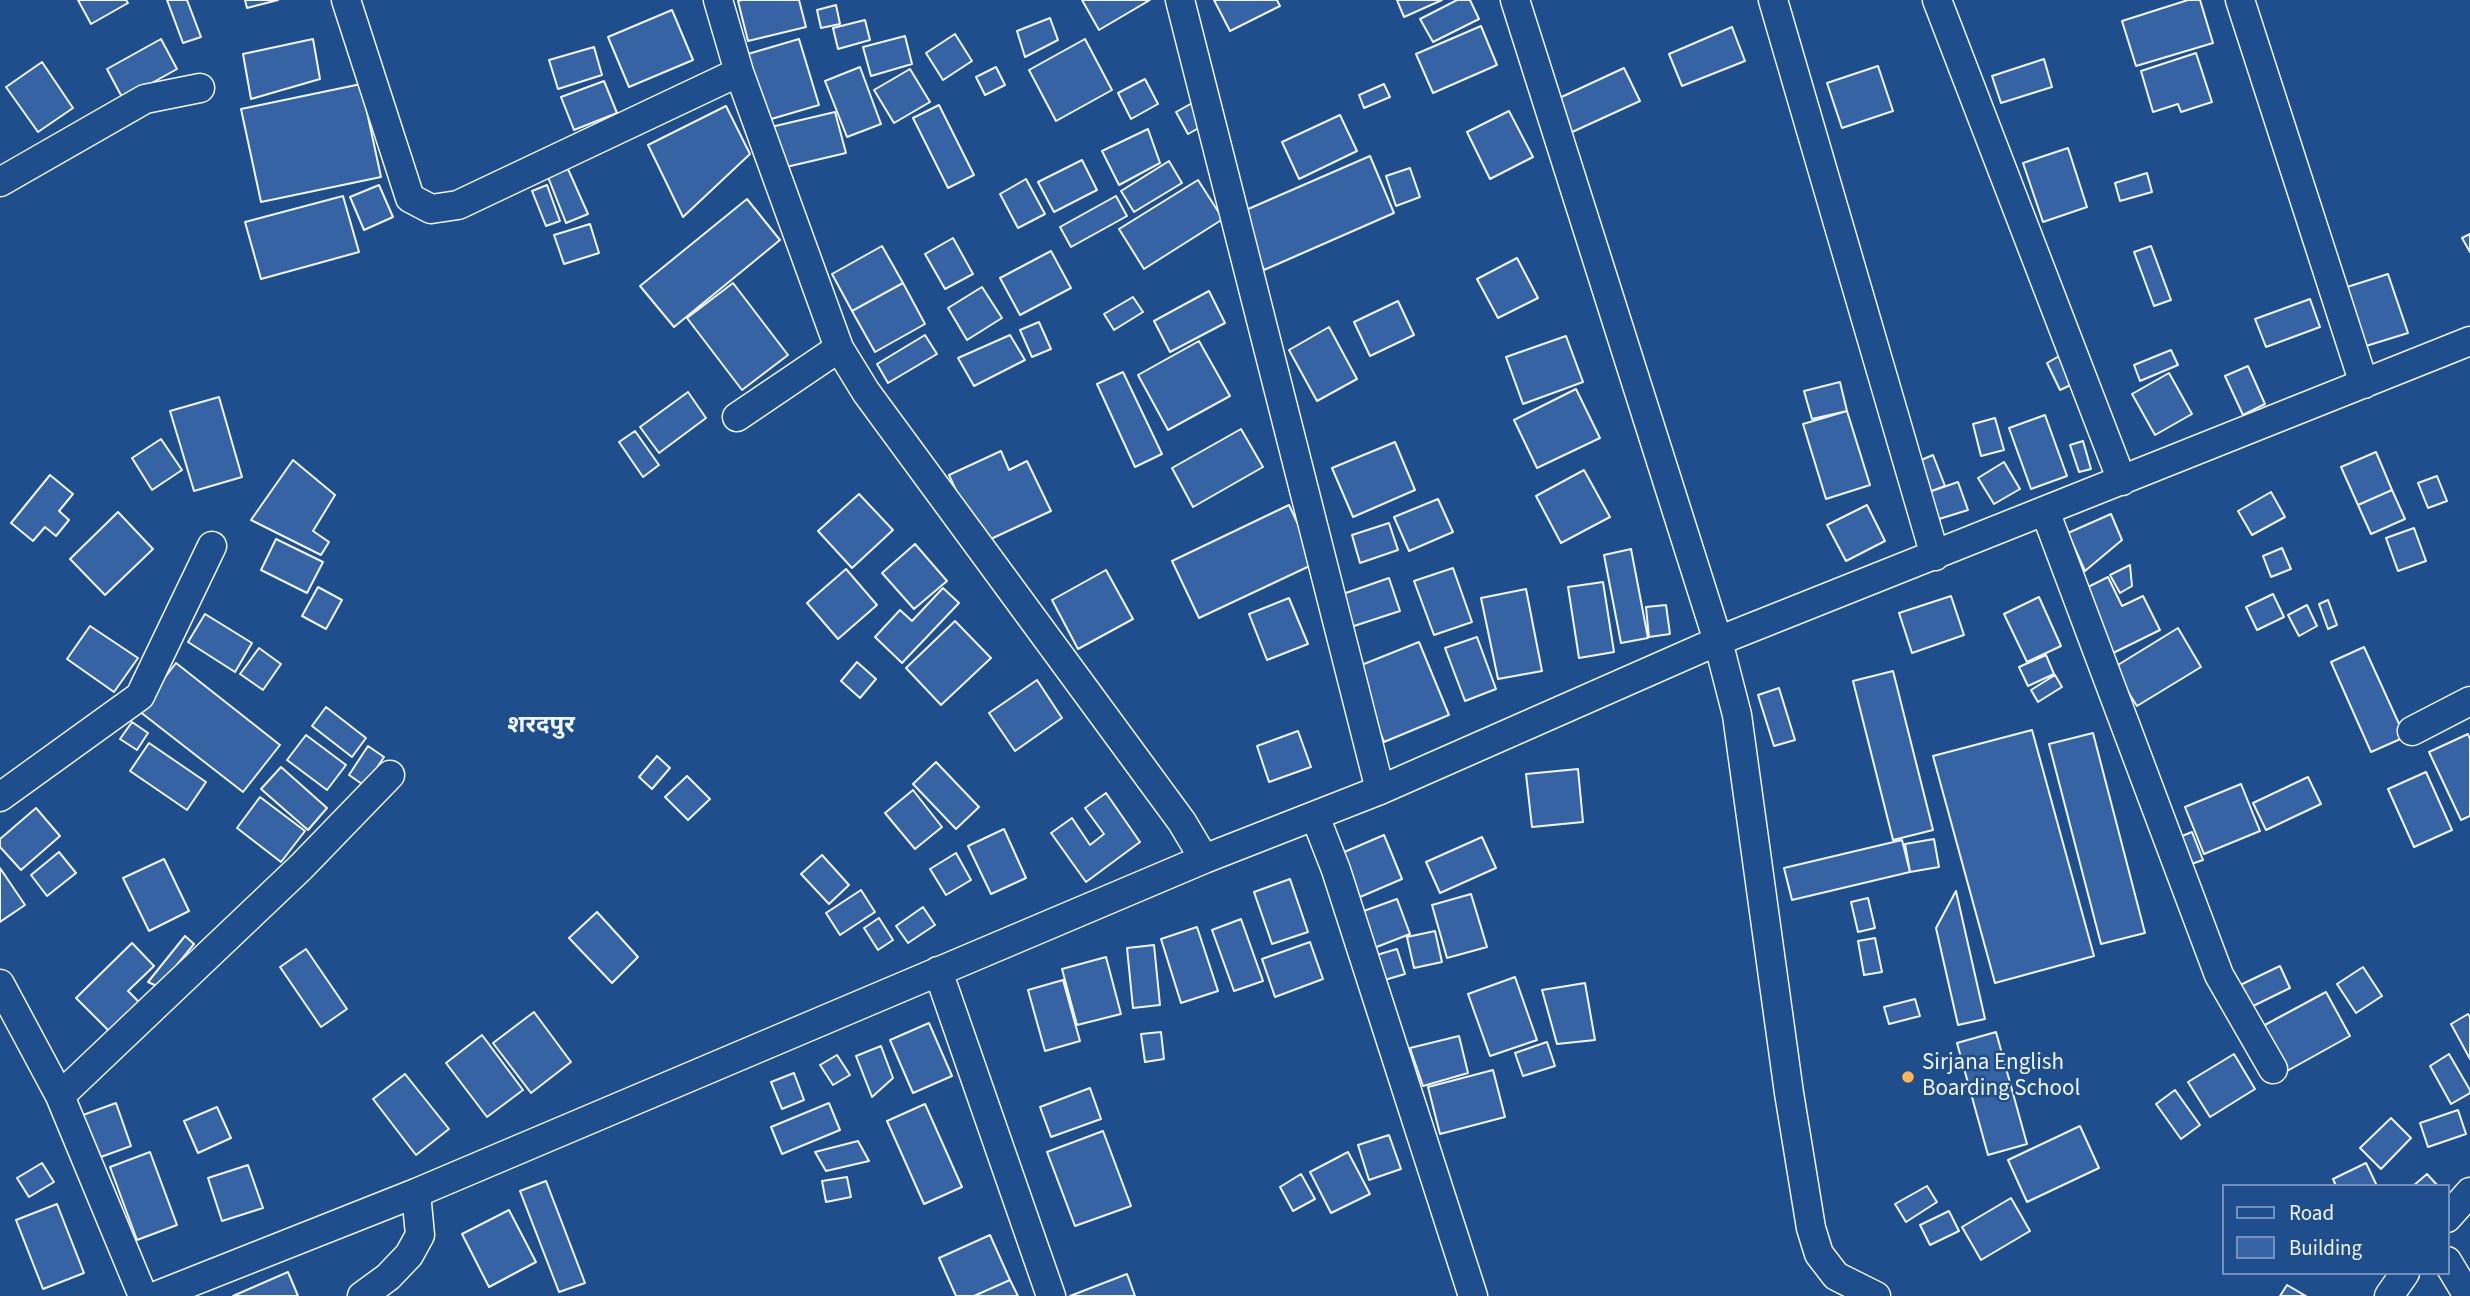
<!DOCTYPE html>
<html>
<head>
<meta charset="utf-8">
<style>
	body { margin:0 }
	#map { position:relative; width:2470px; height:1296px; overflow:hidden; background:#1f4e8c; font-family:"Source Sans 3",sans-serif }
	canvas { display:block }
	.legend { position:absolute; left:2222px; top:1184px; width:228px; height:91px; box-sizing:border-box; background:#1f4e8c; border:2px solid #7391ba; margin:0; padding:9px 12px; list-style:none; font-size:21px; color:#f2f6ff }
	.legend li { display:flex; align-items:center; gap:14px; height:35px }
	.legend b { width:35px; border:2px solid #7391ba }
</style>
</head>
<body>
<div id="map">
<canvas width="2470" height="1296"></canvas>
<ul class="legend">
<li><b style="height:9px;background:#1f4e8c"></b>Road</li>
<li><b style="height:19px;background:#3563a3"></b>Building</li>
</ul>
</div>
<script>
const c = document.querySelector('canvas').getContext('2d');
c.lineJoin = 'round';
function fill(path, color) { c.fillStyle = color; c.fill(path, 'evenodd'); }
const toPath = rows => new Path2D(rows.map(r => 'M' + r).join(''));
function stroke(path, color, width, dash) { c.strokeStyle = color; c.lineWidth = width; c.lineCap = dash ? 'butt' : 'round'; c.setLineDash(dash || []); c.stroke(path); }
function drawText(font, color, halo, rows, align = 'center') {
  c.font = font + ' "Source Sans 3","Noto Sans Devanagari",sans-serif'; c.lineWidth = 5; c.setLineDash([]); c.textBaseline = 'middle'; c.strokeStyle = halo; c.fillStyle = color; for (const [text, x, y, turn = 0] of rows) {
    c.save(); c.translate(x, y); c.rotate((+turn || 0) * Math.PI / 180); c.textAlign = isNaN(turn) ? turn : align; if (halo) c.strokeText(text, 0, 0); c.fillText(text, 0, 0); c.restore();
  }
}
const building = toPath([
	[78,0,126,0,128,3,91,24,78,0],
	[167,0,187,0,201,37,183,43,167,0],
	[245,0,278,0,247,8,245,0],
	[742,0,799,0,806,27,748,41,738,1,742,0],
	[1082,0,1150,0,1099,30,1082,0],
	[1214,0,1277,0,1280,6,1230,31,1214,0],
	[1397,0,1442,0,1404,17,1397,0],
	[1457,0,1470,0,1479,19,1433,42,1420,19,1457,0],
	[2188,0,2200,0,2213,43,2136,66,2122,21,2188,0],
	[836,5,840,24,821,28,817,10,836,5],
	[672,10,693,60,629,87,608,37,672,10],
	[1050,18,1058,40,1025,57,1017,31,1050,18],
	[865,20,870,40,838,49,833,28,865,20],
	[1481,26,1497,65,1433,93,1416,54,1481,26],
	[1732,27,1745,61,1682,86,1669,54,1732,27],
	[955,34,972,61,943,80,926,53,955,34],
	[905,36,912,64,871,76,863,47,905,36],
	[161,39,177,69,123,99,107,69,161,39],
	[313,39,320,79,251,99,243,54,313,39],
	[799,39,819,105,768,120,748,54,799,39],
	[1085,39,1112,90,1056,121,1029,70,1085,39],
	[594,47,602,75,558,89,549,60,594,47],
	[2196,53,2212,102,2181,112,2178,104,2153,112,2141,71,2196,53],
	[2044,59,2052,87,2001,103,1992,76,2044,59],
	[42,62,73,108,38,132,6,87,42,62],
	[1878,66,1893,111,1842,128,1827,83,1878,66],
	[860,67,881,124,847,137,825,81,860,67],
	[996,67,1005,85,985,95,976,77,996,67],
	[1624,68,1640,101,1570,133,1555,100,1624,68],
	[910,69,930,102,894,123,874,90,910,69],
	[1145,79,1158,104,1131,119,1118,93,1145,79],
	[604,81,617,113,574,130,561,97,604,81],
	[361,84,381,177,261,202,241,109,361,84],
	[1384,84,1390,97,1364,108,1359,95,1384,84],
	[1194,102,1206,124,1188,134,1176,112,1194,102],
	[939,105,974,175,948,188,913,118,939,105],
	[726,106,750,154,683,217,648,145,726,106],
	[1509,111,1533,157,1490,179,1467,132,1509,111],
	[835,112,846,153,782,168,771,127,835,112],
	[1340,115,1357,151,1299,179,1282,142,1340,115],
	[1148,129,1160,163,1119,185,1102,151,1148,129],
	[2068,148,2087,207,2043,222,2023,163,2068,148],
	[1370,156,1394,213,1264,270,1239,213,1370,156],
	[1082,160,1097,190,1054,212,1038,182,1082,160],
	[1169,161,1182,183,1134,212,1121,191,1169,161],
	[1410,168,1420,197,1396,206,1386,176,1410,168],
	[568,169,588,214,566,223,548,177,568,169],
	[2147,173,2152,192,2120,201,2115,183,2147,173],
	[1026,179,1045,214,1018,228,1000,194,1026,179],
	[1198,180,1223,219,1144,269,1119,229,1198,180],
	[379,185,393,217,364,230,350,197,379,185],
	[547,185,560,221,546,226,532,191,547,185],
	[343,196,359,252,261,279,245,222,343,196],
	[1116,196,1127,216,1071,247,1060,227,1116,196],
	[747,199,780,240,674,327,640,286,747,199],
	[590,224,599,253,564,264,554,235,590,224],
	[2470,234,2470,252,2462,238,2470,234],
	[953,238,973,274,945,289,925,254,953,238],
	[882,246,903,283,852,311,832,274,882,246],
	[2151,246,2171,300,2154,306,2134,252,2151,246],
	[1051,251,1071,288,1020,315,1000,278,1051,251],
	[1517,258,1538,298,1498,318,1477,279,1517,258],
	[2388,274,2408,333,2366,346,2347,287,2388,274],
	[733,283,788,355,742,390,687,318,733,283],
	[903,283,925,324,875,352,852,311,903,283],
	[982,287,1002,318,967,340,948,308,982,287],
	[1209,291,1225,323,1170,352,1154,321,1209,291],
	[1133,297,1143,312,1114,330,1104,314,1133,297],
	[2310,299,2320,327,2266,347,2255,319,2310,299],
	[1398,301,1414,335,1370,356,1354,322,1398,301],
	[1039,322,1051,349,1032,357,1020,330,1039,322],
	[1329,327,1357,379,1317,401,1289,350,1329,327],
	[925,335,937,354,888,383,877,364,925,335],
	[1010,335,1025,360,974,386,958,358,1010,335],
	[1566,336,1583,382,1523,404,1506,357,1566,336],
	[1199,341,1230,396,1168,430,1138,375,1199,341],
	[2171,350,2178,365,2140,381,2134,365,2171,350],
	[2061,355,2075,383,2060,390,2047,363,2061,355],
	[2248,366,2265,404,2243,415,2225,376,2248,366],
	[1123,372,1162,454,1135,467,1097,384,1123,372],
	[2169,373,2192,414,2155,435,2132,394,2169,373],
	[1840,382,1847,411,1812,419,1804,391,1840,382],
	[1576,389,1600,438,1537,468,1514,420,1576,389],
	[688,392,706,418,659,453,640,427,688,392],
	[219,397,242,477,194,491,170,411,219,397],
	[1847,411,1870,485,1826,499,1803,424,1847,411],
	[2045,415,2067,476,2031,489,2009,428,2045,415],
	[1995,418,2004,450,1981,456,1973,424,1995,418],
	[1241,429,1263,467,1193,507,1172,468,1241,429],
	[635,431,659,465,643,477,619,442,635,431],
	[161,439,182,470,152,490,132,458,161,439],
	[2083,441,2091,469,2079,472,2070,445,2083,441],
	[1395,442,1415,490,1353,517,1332,468,1395,442],
	[1001,451,1009,470,1027,461,1051,511,980,544,949,475,1001,451],
	[2376,452,2392,490,2358,505,2341,467,2376,452],
	[1933,455,1945,486,1926,493,1914,463,1933,455],
	[293,460,335,495,313,531,329,542,321,555,251,520,293,460],
	[2004,462,2020,489,1994,504,1978,478,2004,462],
	[1584,470,1610,517,1561,543,1536,496,1584,470],
	[50,475,73,494,59,511,69,520,56,536,45,527,33,541,11,523,50,475],
	[2437,476,2447,501,2428,508,2418,483,2437,476],
	[1958,482,1968,510,1936,520,1926,493,1958,482],
	[2392,490,2405,519,2371,534,2358,505,2392,490],
	[2271,492,2285,517,2252,535,2238,511,2271,492],
	[859,494,893,530,852,568,818,531,859,494],
	[1438,499,1453,532,1409,551,1394,517,1438,499],
	[1289,505,1316,563,1199,618,1172,561,1289,505],
	[1867,505,1885,541,1846,561,1827,525,1867,505],
	[118,512,153,549,105,595,70,559,118,512],
	[2111,514,2122,540,2085,571,2068,533,2111,514],
	[1389,523,1398,550,1360,563,1352,535,1389,523],
	[2414,528,2426,561,2398,571,2386,538,2414,528],
	[276,539,323,562,307,593,261,570,276,539],
	[915,544,947,581,914,609,882,573,915,544],
	[2282,548,2291,569,2271,577,2263,556,2282,548],
	[1631,549,1648,638,1621,643,1604,555,1631,549],
	[2130,565,2132,586,2120,593,2110,575,2130,565],
	[1453,568,1472,622,1434,635,1414,581,1453,568],
	[846,569,877,605,838,639,807,603,846,569],
	[1106,570,1133,619,1078,649,1052,600,1106,570],
	[2108,577,2122,606,2143,596,2160,630,2109,655,2078,592,2108,577],
	[1389,578,1400,611,1351,627,1340,595,1389,578],
	[1603,582,1614,652,1579,658,1568,587,1603,582],
	[318,587,342,600,326,629,302,616,318,587],
	[943,588,959,603,902,663,875,637,900,610,912,621,943,588],
	[1526,589,1542,671,1498,679,1481,598,1526,589],
	[2273,594,2284,617,2257,630,2246,607,2273,594],
	[1951,596,1964,635,1912,653,1899,613,1951,596],
	[2039,597,2061,646,2027,662,2004,614,2039,597],
	[1289,598,1308,644,1267,660,1249,614,1289,598],
	[2328,600,2337,625,2328,629,2319,604,2328,600],
	[1666,605,1670,634,1649,637,1646,607,1666,605],
	[2307,605,2317,626,2299,636,2288,615,2307,605],
	[205,614,252,643,235,672,188,642,205,614],
	[955,621,991,658,941,705,906,668,955,621],
	[90,626,138,658,114,692,67,659,90,626],
	[2178,628,2201,667,2137,706,2113,668,2178,628],
	[1477,637,1496,689,1465,701,1445,648,1477,637],
	[1419,642,1449,715,1384,742,1354,668,1419,642],
	[2364,647,2405,737,2371,752,2331,662,2364,647],
	[259,648,281,664,263,690,240,674,259,648],
	[2046,655,2054,674,2028,686,2019,667,2046,655],
	[857,662,876,679,860,698,841,681,857,662],
	[176,663,280,745,243,792,139,711,176,663],
	[1893,671,1933,830,1893,840,1853,681,1893,671],
	[2055,675,2062,687,2038,702,2031,690,2055,675],
	[1037,680,1062,718,1015,751,989,713,1037,680],
	[1779,688,1795,740,1774,746,1758,695,1779,688],
	[326,707,366,738,352,757,312,726,326,707],
	[132,722,148,733,137,750,120,739,132,722],
	[2032,730,2094,956,1995,983,1933,756,2032,730],
	[1298,731,1311,767,1269,782,1257,746,1298,731],
	[2093,733,2145,933,2101,944,2049,744,2093,733],
	[2468,734,2470,739,2470,816,2461,820,2429,752,2468,734],
	[306,735,346,765,327,790,287,760,306,735],
	[149,743,206,782,187,810,130,771,149,743],
	[368,746,384,757,365,786,349,775,368,746],
	[657,756,670,768,652,789,639,777,657,756],
	[936,762,979,807,956,829,913,784,936,762],
	[281,767,327,808,308,830,261,789,281,767],
	[1578,769,1583,822,1532,827,1526,774,1578,769],
	[2426,772,2452,830,2414,847,2388,789,2426,772],
	[687,776,710,799,688,820,665,797,687,776],
	[2308,777,2321,804,2266,830,2253,803,2308,777],
	[2241,784,2260,831,2204,854,2185,807,2241,784],
	[913,790,942,827,915,849,885,813,913,790],
	[1106,793,1140,842,1086,882,1051,833,1072,818,1090,845,1104,834,1085,808,1106,793],
	[260,797,305,831,281,862,237,828,260,797],
	[36,808,60,836,21,870,0,847,0,839,36,808],
	[1004,829,1026,878,991,894,968,846,1004,829],
	[2192,832,2203,860,2183,867,2172,840,2192,832],
	[1384,835,1402,879,1353,900,1335,856,1384,835],
	[1482,837,1496,868,1440,893,1426,862,1482,837],
	[1934,839,1939,867,1910,872,1905,844,1934,839],
	[1902,840,1910,872,1792,900,1784,868,1902,840],
	[59,852,76,873,47,896,31,875,59,852],
	[956,853,971,880,946,895,930,869,956,853],
	[822,855,849,885,829,904,801,874,822,855],
	[164,859,189,911,149,931,123,878,164,859],
	[0,868,25,905,0,922,0,868],
	[1290,879,1308,932,1272,944,1254,892,1290,879],
	[861,890,875,912,840,935,826,913,861,890],
	[1956,891,1985,1019,1958,1025,1936,928,1956,891],
	[1471,894,1487,947,1447,958,1432,905,1471,894],
	[1868,898,1875,928,1858,932,1851,902,1868,898],
	[1397,899,1410,934,1374,948,1361,912,1397,899],
	[923,907,935,925,908,943,896,926,923,907],
	[597,912,638,957,612,983,569,938,597,912],
	[879,918,893,940,878,950,864,928,879,918],
	[1241,919,1263,981,1234,991,1212,930,1241,919],
	[1197,927,1218,991,1181,1003,1161,939,1197,927],
	[1435,931,1442,962,1414,968,1407,937,1435,931],
	[185,936,194,944,159,987,148,982,185,936],
	[1875,938,1882,972,1864,975,1858,941,1875,938],
	[1310,942,1323,979,1275,997,1262,959,1310,942],
	[132,943,154,966,128,991,141,1004,111,1033,76,998,132,943],
	[1154,945,1160,1005,1133,1008,1127,948,1154,945],
	[306,949,347,1009,321,1027,280,967,306,949],
	[1397,949,1405,974,1378,982,1370,957,1397,949],
	[1106,957,1121,1014,1077,1025,1062,969,1106,957],
	[2280,966,2290,988,2247,1009,2236,987,2280,966],
	[2363,967,2382,996,2356,1013,2337,984,2363,967],
	[1515,977,1537,1040,1490,1056,1468,994,1515,977],
	[1063,980,1080,1041,1045,1051,1028,990,1063,980],
	[1585,983,1595,1040,1557,1044,1542,990,1585,983],
	[2326,992,2350,1036,2287,1071,2263,1026,2326,992],
	[1915,999,1920,1016,1889,1024,1884,1007,1915,999],
	[534,1012,571,1062,531,1093,493,1043,534,1012],
	[2468,1014,2470,1017,2470,1059,2451,1024,2468,1014],
	[929,1023,952,1076,913,1093,890,1040,929,1023],
	[1161,1032,1164,1059,1145,1062,1141,1034,1161,1032],
	[1996,1032,2027,1144,1988,1155,1957,1043,1996,1032],
	[482,1035,523,1090,487,1117,446,1063,482,1035],
	[1459,1036,1468,1073,1423,1086,1410,1048,1459,1036],
	[1547,1042,1555,1066,1523,1076,1515,1053,1547,1042],
	[881,1046,893,1078,872,1097,856,1056,881,1046],
	[2234,1054,2255,1089,2210,1117,2188,1082,2234,1054],
	[2449,1054,2470,1090,2470,1093,2451,1104,2430,1066,2449,1054],
	[837,1055,850,1075,833,1085,820,1065,837,1055],
	[1493,1070,1505,1117,1440,1134,1428,1087,1493,1070],
	[794,1073,804,1100,782,1109,771,1082,794,1073],
	[405,1074,449,1129,416,1155,373,1099,405,1074],
	[1090,1088,1101,1119,1051,1137,1040,1107,1090,1088],
	[2175,1090,2200,1125,2181,1139,2156,1104,2175,1090],
	[116,1103,131,1146,98,1158,83,1115,116,1103],
	[829,1103,840,1130,782,1154,771,1127,829,1103],
	[925,1104,962,1187,924,1204,887,1121,925,1104],
	[217,1107,231,1138,198,1153,184,1121,217,1107],
	[2458,1110,2466,1134,2428,1147,2420,1123,2458,1110],
	[2391,1118,2411,1138,2381,1169,2360,1148,2391,1118],
	[2080,1126,2099,1168,2027,1202,2008,1160,2080,1126],
	[1103,1131,1131,1206,1075,1226,1047,1152,1103,1131],
	[1389,1135,1401,1169,1369,1180,1358,1145,1389,1135],
	[858,1141,869,1161,826,1171,815,1152,858,1141],
	[150,1152,177,1225,137,1240,110,1167,150,1152],
	[1348,1152,1370,1194,1331,1213,1310,1172,1348,1152],
	[42,1163,54,1182,29,1197,17,1178,42,1163],
	[2366,1163,2377,1186,2336,1186,2333,1179,2366,1163],
	[248,1165,263,1208,222,1221,208,1178,248,1165],
	[1301,1174,1315,1199,1293,1211,1280,1187,1301,1174],
	[2427,1174,2438,1186,2413,1186,2427,1174],
	[847,1177,851,1197,826,1202,822,1181,847,1177],
	[546,1181,585,1283,559,1292,520,1191,546,1181],
	[1927,1186,1937,1202,1906,1222,1895,1204,1927,1186],
	[2011,1198,2030,1231,1981,1260,1962,1227,2011,1198],
	[57,1204,84,1273,43,1289,16,1220,57,1204],
	[509,1210,536,1262,489,1287,462,1234,509,1210],
	[1949,1211,1959,1231,1930,1245,1920,1225,1949,1211],
	[990,1235,1010,1280,974,1296,956,1296,939,1258,990,1235],
	[288,1272,298,1296,233,1296,288,1272],
	[1127,1274,1135,1296,1070,1296,1127,1274],
	[1010,1280,1018,1296,974,1296,1010,1280],
	[2287,1285,2306,1296,2280,1296,2287,1285]
]);
const street = toPath([
	[346,0,410,198,431,209,458,205,739,72],
	[718,0,739,72,839,348,866,392,1182,822,1204,859],
	[1180,0,1380,790],
	[1515,0,1718,641,1737,715,1789,1093,1811,1228,1819,1254,1836,1276,1876,1296],
	[1773,0,1935,556],
	[1937,0,2122,481],
	[2240,0,2364,384],
	[0,182,145,99,200,88],
	[737,417,839,348],
	[2045,511,2219,975,2273,1069],
	[2412,731,2470,701],
	[0,797,140,696,212,546],
	[1315,816,1336,870,1473,1296],
	[938,971,1051,1296],
	[0,984,60,1096,143,1296],
	[60,1096,301,867,390,775],
	[2447,1218,2470,1192],
	[2447,1261,2468,1296],
	[156,1296,416,1193,1204,859,1380,790,1718,641,2470,341],
	[362,1296,388,1277,409,1255,420,1235,416,1193],
	[2389,1296,2405,1273]
]);
const markers = [
	[1908,1077,7,"#ffb74d"]
];
const poiNames = [
	["Sirjana English",1922,1064],
	["Boarding School",1922,1090]
];
const neighbourhoodNames = [
	["शरदपुर",541,727]
];
fill(building, '#3563a3');
stroke(building, '#f2f6ff', 2);
stroke(street, '#f2f6ff', 31);
stroke(street, '#1f4e8c', 28);
for (const [x, y, r, color] of markers) { const dot = new Path2D(); dot.arc(x, y, r, 0, 2 * Math.PI); c.fillStyle = color; c.fill(dot); stroke(dot, '#1f4e8c', 2.5); }
drawText('23px', '#f2f6ff', '#1f4e8c', poiNames, 'left');
drawText('bold 24px', '#f2f6ff', '#1f4e8c', neighbourhoodNames);
</script>
</body>
</html>
